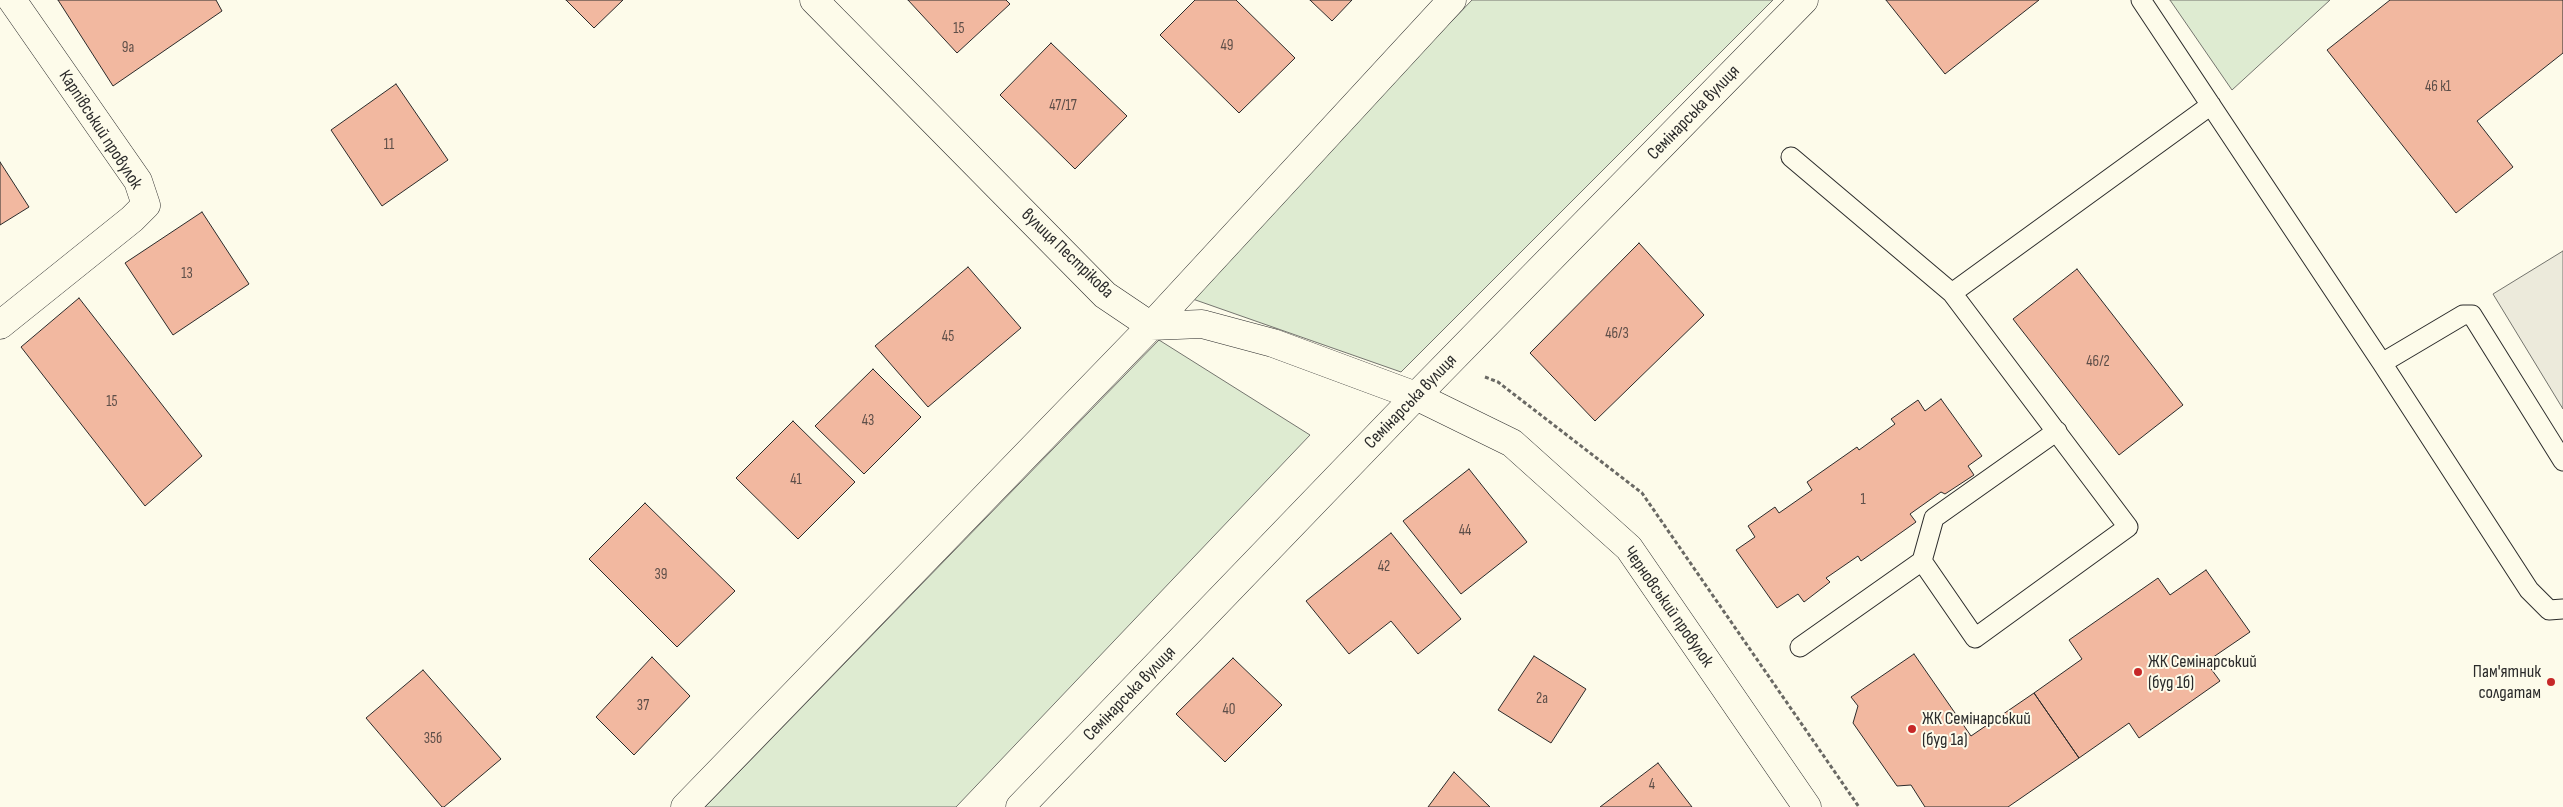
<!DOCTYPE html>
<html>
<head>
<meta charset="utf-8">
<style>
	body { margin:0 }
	canvas { display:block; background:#fdfbea }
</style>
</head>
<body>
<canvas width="2563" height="807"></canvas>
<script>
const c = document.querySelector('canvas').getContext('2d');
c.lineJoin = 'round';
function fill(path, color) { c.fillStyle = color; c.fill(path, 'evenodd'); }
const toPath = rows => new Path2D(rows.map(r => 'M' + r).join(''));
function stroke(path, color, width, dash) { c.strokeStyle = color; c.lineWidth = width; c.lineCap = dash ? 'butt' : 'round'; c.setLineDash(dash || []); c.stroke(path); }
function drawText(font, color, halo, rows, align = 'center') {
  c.font = font + ' "Sofia Sans Condensed",sans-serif'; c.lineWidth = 4; c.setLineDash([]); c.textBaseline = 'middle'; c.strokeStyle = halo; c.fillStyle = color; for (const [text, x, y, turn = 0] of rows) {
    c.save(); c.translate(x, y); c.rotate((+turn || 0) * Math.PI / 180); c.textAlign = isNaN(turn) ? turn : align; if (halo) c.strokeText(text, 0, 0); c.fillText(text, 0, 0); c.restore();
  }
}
const green = toPath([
	[1472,0,1773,0,1401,372,1187,297,1472,0],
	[2170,0,2330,0,2232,90,2170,0],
	[1159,340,1310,435,956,807,705,807,1159,340]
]);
const parking = toPath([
	[2563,251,2563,409,2493,294,2563,251]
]);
const building = toPath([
	[58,0,216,0,222,11,113,86,58,0],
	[566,0,623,0,594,28,566,0],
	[908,0,1006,0,1010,4,957,53,908,0],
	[1195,0,1236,0,1295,58,1239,113,1160,35,1195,0],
	[1310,0,1352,0,1332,21,1310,0],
	[1886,0,2039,0,1945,74,1886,0],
	[2390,0,2563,0,2563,53,2477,121,2513,167,2456,213,2327,50,2390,0],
	[1051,43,1127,116,1075,169,1000,95,1051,43],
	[396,84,448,160,382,206,331,130,396,84],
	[0,162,29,207,0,225,0,162],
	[202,212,249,284,173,335,125,263,202,212],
	[1639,243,1704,315,1595,421,1530,353,1639,243],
	[968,267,1021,328,928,407,875,346,968,267],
	[2077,269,2183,405,2119,455,2013,319,2077,269],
	[79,298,202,456,145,506,21,347,79,298],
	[873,369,921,417,864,474,815,426,873,369],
	[1941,399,1982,456,1968,466,1974,475,1945,494,1941,492,1910,514,1916,522,1861,561,1858,556,1826,578,1830,582,1804,602,1798,594,1777,608,1736,550,1755,537,1748,526,1775,507,1779,513,1812,490,1807,482,1857,447,1859,450,1895,424,1891,419,1918,400,1925,411,1941,399],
	[793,421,855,482,798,539,736,478,793,421],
	[1469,469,1527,542,1461,594,1403,521,1469,469],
	[645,503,735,591,677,647,589,559,645,503],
	[1391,533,1461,619,1418,654,1391,621,1349,654,1306,601,1391,533],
	[2206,570,2250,632,2206,662,2220,681,2139,738,2129,723,2079,758,2034,693,2082,659,2069,640,2158,578,2170,595,2206,570],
	[1914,654,1971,736,2034,693,2079,758,2008,807,1925,807,1911,785,1897,786,1853,723,1858,706,1851,697,1914,654],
	[1534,656,1586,689,1551,743,1498,710,1534,656],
	[652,657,690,696,634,755,596,717,652,657],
	[1233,658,1282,705,1225,762,1176,714,1233,658],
	[423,670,501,759,444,807,442,807,366,718,423,670],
	[1658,763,1692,807,1600,807,1658,763],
	[1454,772,1490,807,1428,807,1454,772]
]);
const path = toPath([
	[1485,377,1498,382,1642,493,1859,807]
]);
const service = toPath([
	[2141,0,2382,363,2529,590,2549,610,2563,609],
	[1791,157,1952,293,2211,105],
	[2382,363,2463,315,2472,315,2563,461],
	[1922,561,1934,518,2057,431],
	[1800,647,1922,561,1975,638,2128,527,1952,293]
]);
const minor = toPath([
	[814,0,1105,295,1151,326,1202,324,1273,343,1416,396,1512,443,1629,548,1807,807],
	[0,325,132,219,146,205,138,181,12,0],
	[685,807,1151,326,1452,0]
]);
const secondary = toPath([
	[1020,807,1416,396,1804,0]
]);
const markers = [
	[2138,672,5,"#c62828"],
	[2551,682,5,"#c62828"],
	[1912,729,5,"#c62828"]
];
const numberNames = [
	["15",959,29],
	["49",1227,46],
	["9а",128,48],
	["46 к1",2438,87],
	["47/17",1063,106],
	["11",389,145],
	["13",187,274],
	["46/3",1617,334],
	["45",948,337],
	["46/2",2098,362],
	["15",112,402],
	["43",868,421],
	["41",796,480],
	["1",1863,500],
	["44",1465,531],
	["42",1384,567],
	["39",661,575],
	["2а",1542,699],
	["37",643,706],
	["40",1229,710],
	["35б",433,739],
	["4",1652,785]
];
const streetNames = [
	["Семінарська вулиця",1694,113,-46],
	["Карпівський провулок",100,130,57],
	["вулиця Пестрікова",1067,254,44],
	["Семінарська вулиця",1411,402,-46],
	["Черновський провулок",1668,607,55],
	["Семінарська вулиця",1130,694,-46]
];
const poiNames = [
	["ЖК Семінарський",2148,662],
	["(буд 1б)",2148,683],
	["Пам'ятник",2541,672,"right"],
	["солдатам",2541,693,"right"],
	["ЖК Семінарський",1922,719],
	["(буд 1а)",1922,740]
];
fill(green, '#deebd1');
stroke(green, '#74746e', 1);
fill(parking, '#eceadb');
stroke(parking, '#74746e', 1);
fill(building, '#f2b8a0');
stroke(building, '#2b2b2b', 1);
stroke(service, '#2b2b2b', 21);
stroke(minor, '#2b2b2b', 29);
stroke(secondary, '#2b2b2b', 29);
stroke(path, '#6a6964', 3, [4, 2.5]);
stroke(service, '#fdfbea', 19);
stroke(minor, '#fdfbea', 28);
stroke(secondary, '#fdfbea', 28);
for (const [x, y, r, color] of markers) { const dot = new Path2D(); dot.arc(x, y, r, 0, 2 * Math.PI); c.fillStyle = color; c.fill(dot); stroke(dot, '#fdfbea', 2); }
drawText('15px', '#5d4e48', null, numberNames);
drawText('18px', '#2b2b2b', '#fdfbea', streetNames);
drawText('18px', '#2b2b2b', '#fdfbea', poiNames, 'left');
</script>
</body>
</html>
